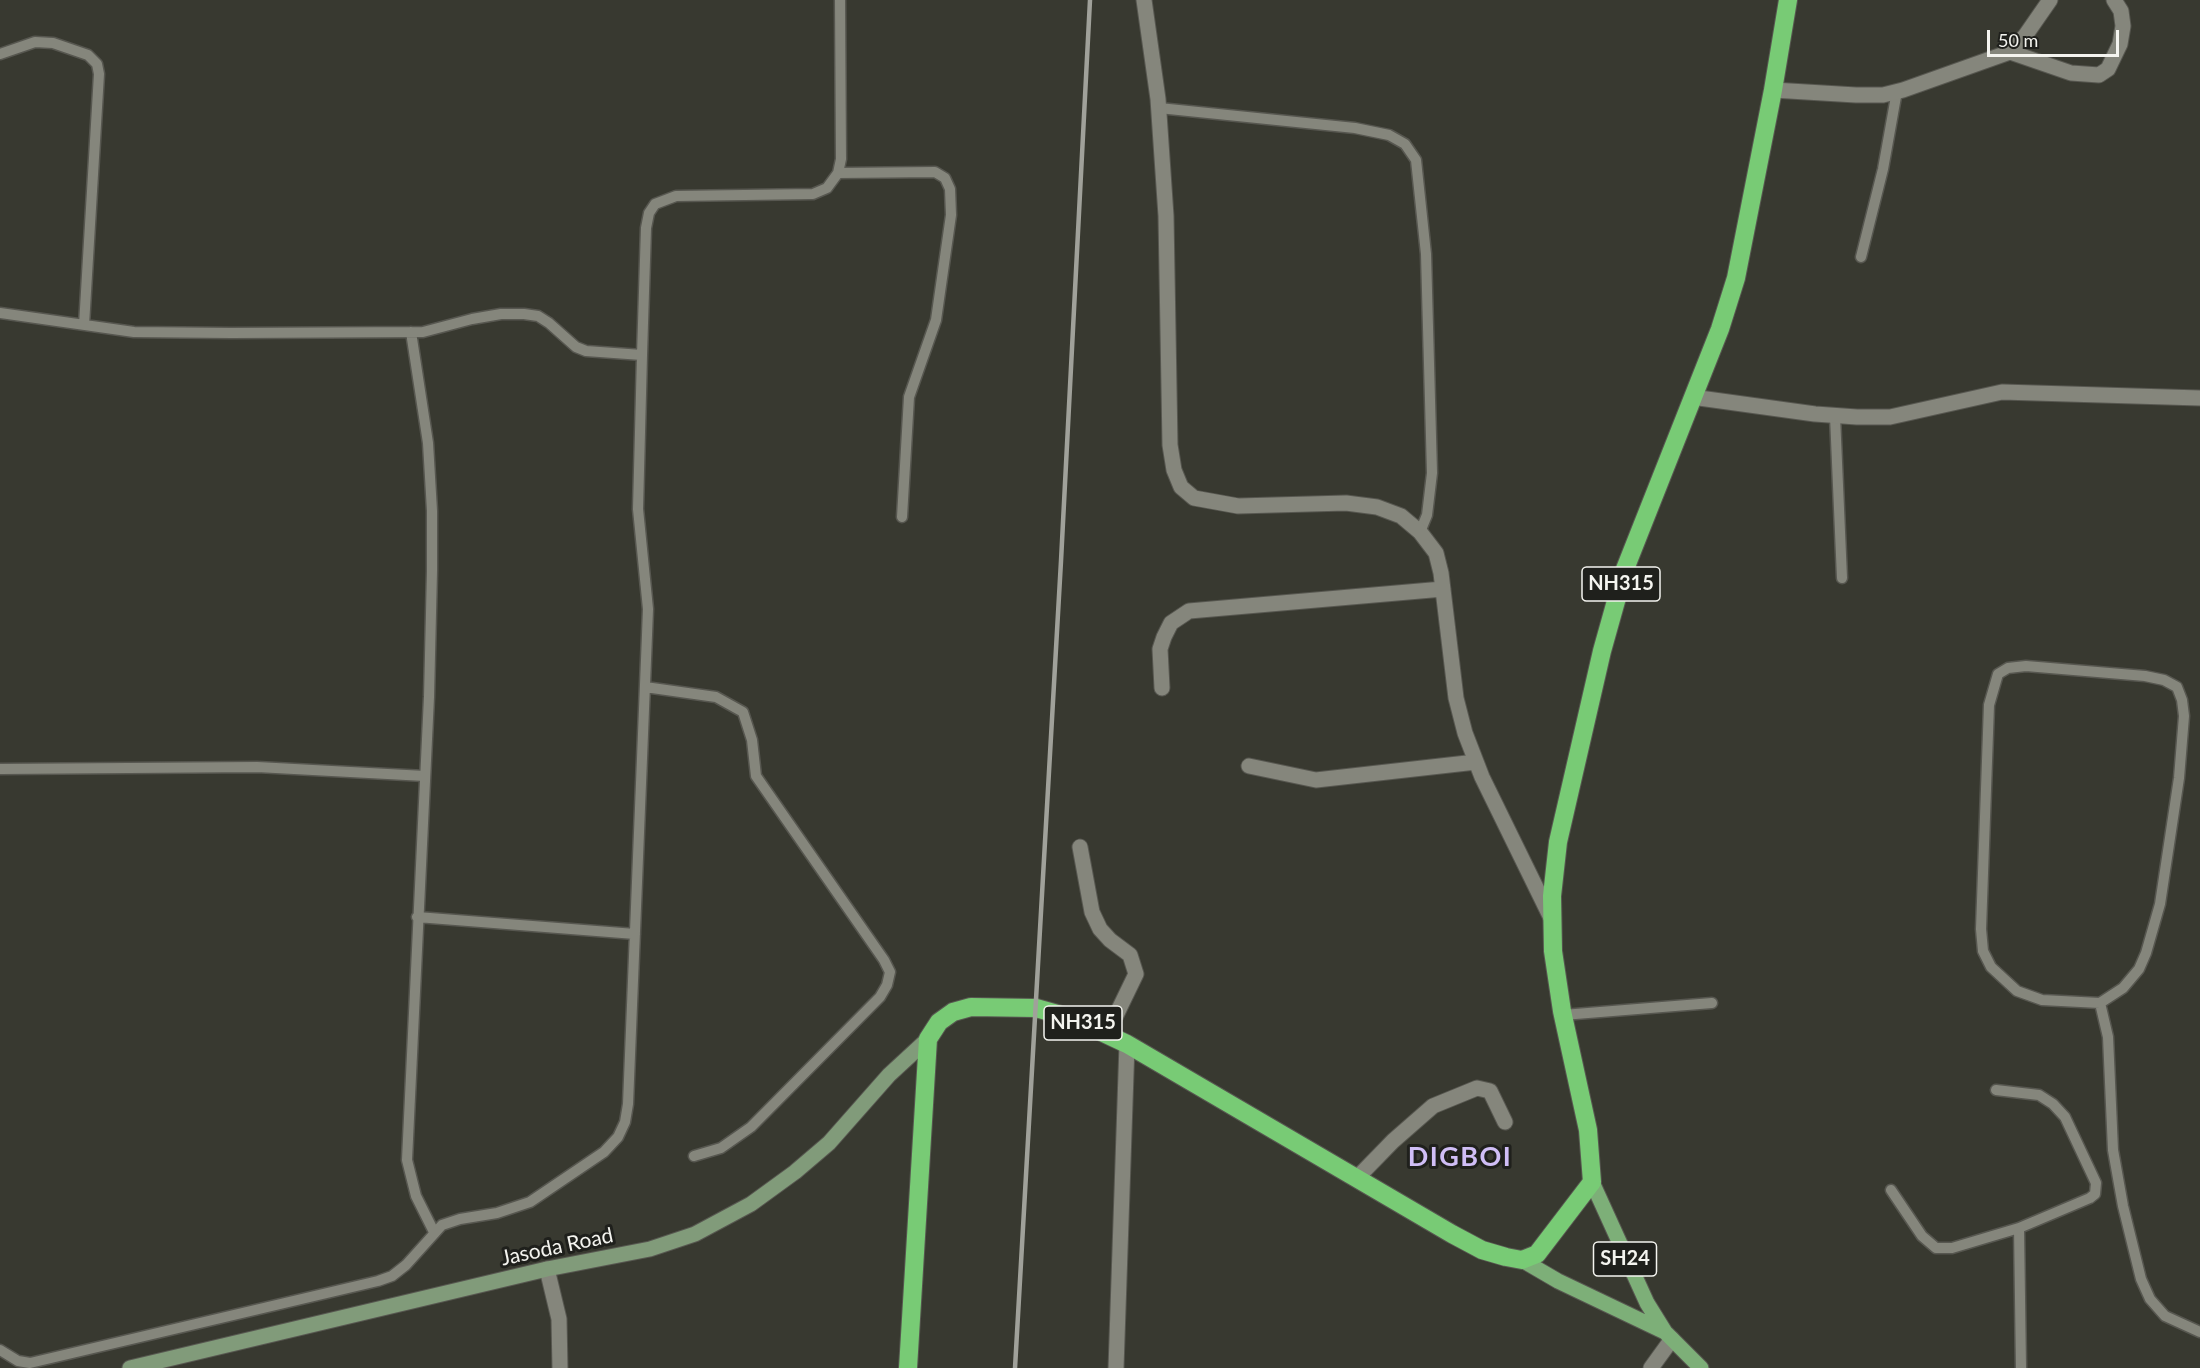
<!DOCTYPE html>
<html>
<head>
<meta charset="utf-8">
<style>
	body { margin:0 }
	#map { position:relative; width:2200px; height:1368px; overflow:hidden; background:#383930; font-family:Lato,sans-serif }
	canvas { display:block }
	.scale { position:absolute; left:1987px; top:30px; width:132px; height:27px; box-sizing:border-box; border:3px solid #f4f4ef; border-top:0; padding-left:8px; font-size:18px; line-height:21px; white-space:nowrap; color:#f4f4ef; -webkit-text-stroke:4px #1f201c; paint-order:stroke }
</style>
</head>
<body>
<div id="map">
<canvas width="2200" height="1368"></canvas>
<div class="scale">50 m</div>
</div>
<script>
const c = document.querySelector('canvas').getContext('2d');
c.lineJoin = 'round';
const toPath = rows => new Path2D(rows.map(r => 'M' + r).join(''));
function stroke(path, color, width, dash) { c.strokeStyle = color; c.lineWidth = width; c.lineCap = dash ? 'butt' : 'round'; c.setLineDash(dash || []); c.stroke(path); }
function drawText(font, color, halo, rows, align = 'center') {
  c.font = font + ' Lato,sans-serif'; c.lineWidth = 6; c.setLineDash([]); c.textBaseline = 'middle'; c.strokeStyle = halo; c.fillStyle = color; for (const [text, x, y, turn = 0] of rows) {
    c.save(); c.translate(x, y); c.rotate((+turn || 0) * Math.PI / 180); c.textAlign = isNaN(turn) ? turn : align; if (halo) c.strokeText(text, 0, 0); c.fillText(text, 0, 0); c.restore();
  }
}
const lane = toPath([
	[0,54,35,42,53,43,88,55,97,64,99,74,84,325],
	[1159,108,1355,128,1389,135,1405,144,1416,160,1426,254,1432,473,1427,515,1420,532],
	[838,173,935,172,945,178,950,189,951,215,936,320,909,397,902,517],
	[1861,257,1883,169,1897,91],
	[0,313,134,332,231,333,423,332,472,319,501,314,524,314,538,316,549,323,576,347,586,351,642,355,646,228,649,213,655,204,676,196,813,194,827,188,838,173,841,159,840,0],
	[411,332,428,443,432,511,432,571,429,697,407,1160,416,1196,434,1232],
	[1835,416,1842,578],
	[645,687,716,697,743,712,752,740,756,776,884,960,890,972,887,985,880,997,751,1127,721,1148,694,1156],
	[0,769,257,767,425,776],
	[417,917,635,934],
	[2100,1003,2042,1000,2017,991,1991,967,1983,951,1981,929,1989,705,1998,674,2008,668,2026,666,2145,676,2164,680,2177,687,2182,700,2184,716,2179,778,2160,904,2146,953,2139,969,2123,988,2100,1003,2108,1037,2113,1150,2123,1206,2141,1279,2150,1299,2165,1316,2200,1332],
	[1563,1015,1712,1003],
	[1996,1090,2039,1095,2053,1104,2065,1117,2096,1183,2095,1194,2090,1198,2019,1228,2021,1368],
	[1891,1190,1922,1236,1936,1248,1952,1248,2019,1228],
	[0,1350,18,1361,30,1363,378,1281,392,1276,406,1265,442,1225,460,1219,497,1213,530,1202,604,1152,618,1137,625,1122,628,1104,647,635,648,609,638,509,642,355]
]);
const street = toPath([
	[1144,0,1158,99,1166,216,1170,445,1174,470,1181,487,1194,498,1238,506,1346,503,1377,507,1401,516,1420,532,1436,553,1441,573,1456,698,1465,733,1482,777,1552,920],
	[2010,52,2071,73,2099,75,2108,69,2120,44,2123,26,2121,11,2114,0],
	[1773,90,1856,95,1883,95,1903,90,2010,52,2025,36,2050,0],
	[1692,397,1815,414,1857,417,1890,417,2002,392,2200,398],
	[1162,688,1160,649,1164,637,1171,623,1189,611,1443,589],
	[1249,766,1316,780,1476,762],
	[1080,847,1092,912,1100,929,1110,940,1130,955,1136,974,1107,1034],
	[1357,1178,1393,1141,1433,1106,1477,1088,1490,1091,1505,1122],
	[547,1269,559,1319,560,1368],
	[1116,1368,1127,1044],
	[1651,1368,1672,1339]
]);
const secondary = toPath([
	[130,1368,547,1269,650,1249,695,1234,751,1204,795,1172,829,1143,889,1075,928,1039]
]);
const primary = toPath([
	[1592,1182,1647,1303,1665,1332,1701,1368],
	[1522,1260,1558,1281,1665,1332]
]);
const highway = toPath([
	[908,1368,928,1039,939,1022,953,1012,971,1007,1036,1008,1068,1017,1093,1028,1127,1044,1452,1234,1482,1250,1506,1257,1522,1260,1537,1254,1592,1182,1588,1130,1562,1011,1553,951,1552,896,1558,842,1602,651,1625,569,1720,329,1736,278,1773,90,1788,0]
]);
const rail = toPath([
	[1015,1368,1061,561,1090,0]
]);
const shields = [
	[1621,584,78],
	[1083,1023,78],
	[1625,1259,63]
];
const shieldNames = [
	["NH315",1621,584],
	["NH315",1083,1023],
	["SH24",1625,1259]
];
const streetNames = [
	["Jasoda Road",557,1247,-12]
];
const districtNames = [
	["DIGBOI",1460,1157]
];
stroke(lane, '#575750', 13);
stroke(street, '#575750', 17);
stroke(secondary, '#575750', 17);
stroke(primary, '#575750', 17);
stroke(highway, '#575750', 20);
stroke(lane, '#85867c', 10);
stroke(street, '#85867c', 15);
stroke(secondary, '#819b7a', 15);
stroke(primary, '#7daf78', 15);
stroke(highway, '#78cb75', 18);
stroke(rail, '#a0a19a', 4.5);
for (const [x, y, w] of shields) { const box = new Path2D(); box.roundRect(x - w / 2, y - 17, w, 34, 4.5); c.fillStyle = '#1f201c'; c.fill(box); stroke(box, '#f4f4ef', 1.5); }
drawText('bold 20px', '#f4f4ef', null, shieldNames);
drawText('21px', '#f4f4ef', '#1f201c', streetNames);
c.letterSpacing = '1.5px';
drawText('bold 27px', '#d0bef6', '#1f201c', districtNames);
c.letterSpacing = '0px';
</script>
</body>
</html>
